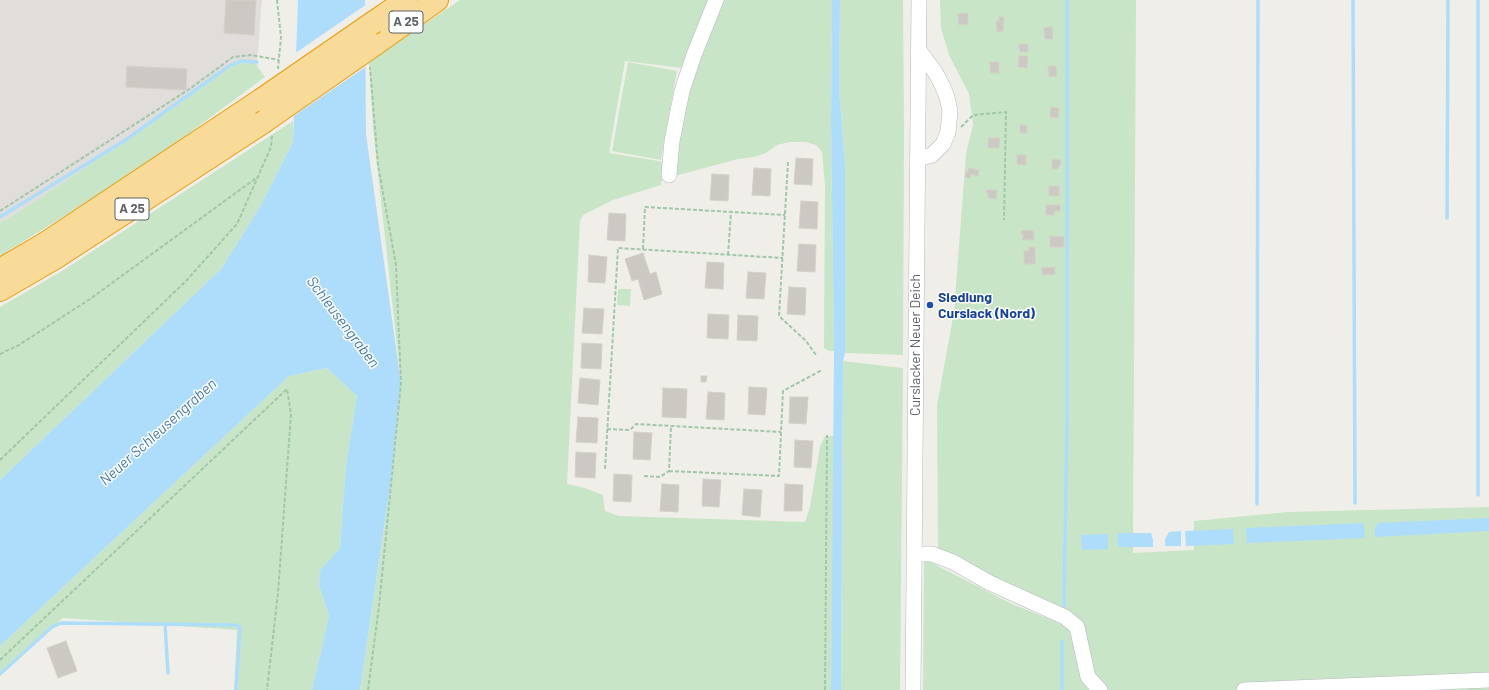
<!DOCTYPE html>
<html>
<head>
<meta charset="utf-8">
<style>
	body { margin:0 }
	canvas { display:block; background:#f0eee8 }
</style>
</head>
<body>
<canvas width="1489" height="690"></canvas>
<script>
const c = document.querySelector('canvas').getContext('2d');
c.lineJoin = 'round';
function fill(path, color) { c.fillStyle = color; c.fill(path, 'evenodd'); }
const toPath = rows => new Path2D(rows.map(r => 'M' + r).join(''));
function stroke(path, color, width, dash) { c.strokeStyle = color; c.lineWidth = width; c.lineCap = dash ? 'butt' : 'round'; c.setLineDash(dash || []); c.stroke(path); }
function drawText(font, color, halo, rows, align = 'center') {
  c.font = font + ' Barlow,sans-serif'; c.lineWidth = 3; c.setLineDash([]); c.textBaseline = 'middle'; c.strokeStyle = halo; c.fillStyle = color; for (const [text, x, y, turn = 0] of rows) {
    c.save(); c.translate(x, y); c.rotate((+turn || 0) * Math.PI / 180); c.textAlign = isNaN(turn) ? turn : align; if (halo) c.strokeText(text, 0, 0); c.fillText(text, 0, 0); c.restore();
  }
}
const industrial = toPath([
	[0,0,262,0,257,62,259,67,254,62,241,61,229,66,124,141,25,208,0,223]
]);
const green = toPath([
	[460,0,712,0,683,68,625,61,609,153,665,162,661,185,613,200,583,215,580,221,567,484,585,488,603,495,605,511,619,516,805,522,810,507,820,446,825,436,834,436,831,690,360,690,391,481,401,383,373,128,369,62],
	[720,0,832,0,831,121,834,351,829,351,824,348,825,185,822,152,816,145,805,142,789,142,777,145,766,153,754,157,738,159,675,176,684,95],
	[840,0,903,0,904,133,903,355,845,353,845,165,839,90],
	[940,0,1136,0,1133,553,1194,550,1194,521,1288,512,1489,507,1489,690,923,690,924,559,1012,604,1067,626,938,549,937,405,954,312,966,154,973,125,969,94,949,55,941,28],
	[241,61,254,62,265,77,146,165,0,256,0,223,25,208,124,141,229,66],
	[628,62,677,71,661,160,612,151],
	[293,121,293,142,260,207,221,269,0,480,0,307,62,271],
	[618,289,631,289,630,306,617,305],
	[843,361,903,368,900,690,841,690],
	[327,368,357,396,346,465,340,548,320,570,319,585,329,616,312,690,234,690,237,630,63,618,0,672,0,646,289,376]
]);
const water = toPath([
	[298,0,365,0,366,134,401,383,391,480,360,690,312,690,329,616,319,585,320,570,340,548,346,465,357,396,327,368,289,376,0,646,0,480,221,269,260,207,293,142],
	[832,0,840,0,839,90,845,165,845,353,843,361,841,690,831,690,834,351,831,121],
	[1489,518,1489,531,1375,537,1375,528,1378,523],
	[1364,523,1365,538,1247,543,1246,528],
	[1233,529,1234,544,1186,546,1185,531],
	[1181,531,1181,546,1165,546,1165,539,1169,532],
	[1117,533,1151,533,1153,540,1153,547,1118,547],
	[1108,534,1108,549,1082,550,1081,535]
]);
const pier = toPath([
	[367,4,367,66,291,118,294,54]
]);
const stream = toPath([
	[1353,0,1355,503],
	[0,217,124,141,229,66,241,61,257,62],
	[1447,218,1448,0],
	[1478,495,1478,0],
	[1257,504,1258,0],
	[1064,607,1067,419,1067,0],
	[165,624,168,673],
	[0,674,52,627,61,623,236,625,240,628,236,690],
	[1062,690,1062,641]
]);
const building = toPath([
	[226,0,256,0,254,35,224,33,226,0],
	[968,13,968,24,959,25,958,14,968,13],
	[999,17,1004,17,1003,31,997,32,996,21,999,21,999,17],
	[1052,27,1053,39,1045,39,1044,28,1052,27],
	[1019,44,1028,44,1028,52,1020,52,1019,44],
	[1019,56,1028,56,1027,68,1018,67,1019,56],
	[990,62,999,62,999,73,990,73,990,62],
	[127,66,187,69,186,90,126,87,127,66],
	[1048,66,1056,66,1057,76,1049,77,1048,66],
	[1051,107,1059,108,1058,118,1050,117,1051,107],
	[1020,125,1027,125,1027,133,1020,133,1020,125],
	[989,138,1000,138,999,148,988,148,989,138],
	[1017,155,1026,155,1026,165,1017,164,1017,155],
	[796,158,813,159,812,185,794,184,796,158],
	[1052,159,1061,160,1060,166,1059,166,1058,169,1052,169,1052,159],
	[754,168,771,169,770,196,752,195,754,168],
	[969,168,979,170,978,176,971,174,970,178,965,177,966,172,968,172,969,168],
	[712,174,729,175,728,201,710,200,712,174],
	[1049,186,1059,186,1059,196,1049,196,1049,186],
	[986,190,997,190,996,199,988,198,988,193,986,193,986,190],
	[801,201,818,202,817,229,799,228,801,201],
	[1046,205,1060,205,1060,211,1054,211,1054,215,1046,215,1046,205],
	[609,213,626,214,625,241,607,240,609,213],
	[1033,230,1034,240,1023,240,1023,234,1021,234,1021,231,1033,230],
	[1050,236,1064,237,1064,247,1050,247,1050,236],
	[799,244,816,245,815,272,797,271,799,244],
	[1029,247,1035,247,1035,264,1024,264,1024,251,1029,251,1029,247],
	[643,253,650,274,656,272,662,294,644,300,638,279,632,281,625,259,643,253],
	[589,255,607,257,605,283,588,282,589,255],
	[707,262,724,263,723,289,705,288,707,262],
	[1055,267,1055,274,1042,275,1042,268,1055,267],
	[748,272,766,273,764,299,746,298,748,272],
	[789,287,806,288,805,315,787,314,789,287],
	[584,308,604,309,602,334,582,333,584,308],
	[708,314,729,315,728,339,707,338,708,314],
	[738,315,758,316,757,341,737,340,738,315],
	[582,343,602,344,601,369,581,368,582,343],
	[701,376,707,376,706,382,701,382,701,376],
	[580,378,600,380,598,405,578,403,580,378],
	[749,387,767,388,765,415,748,414,749,387],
	[663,388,687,389,686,418,662,417,663,388],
	[708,392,725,393,724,420,706,419,708,392],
	[790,397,808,397,806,424,789,423,790,397],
	[578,417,598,418,597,443,576,442,578,417],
	[634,432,652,433,650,460,633,459,634,432],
	[795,440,813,441,811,468,794,467,795,440],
	[576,452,596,453,595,478,575,477,576,452],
	[614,474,632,475,631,502,613,501,614,474],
	[703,479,721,480,719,507,702,506,703,479],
	[662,484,679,485,678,512,660,511,662,484],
	[785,484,803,485,802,511,784,511,785,484],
	[744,489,762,490,760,517,742,515,744,489],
	[66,641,77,671,58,678,47,648,66,641]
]);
const path = toPath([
	[277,0,281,37,278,69],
	[961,127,973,115,1006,112,1004,220],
	[788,162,779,316,806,341,816,355],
	[0,211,188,90,233,57,251,55,279,60],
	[643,249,645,207,785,215],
	[728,255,731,212],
	[0,354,19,345,90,299,259,176],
	[607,429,630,430,636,424,781,432],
	[0,460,186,281,237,224,271,147,272,135],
	[605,469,618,248,783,258],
	[669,471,779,476,783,391,822,370],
	[644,476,660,477,669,471,671,426],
	[0,660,287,389,291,414,278,593,267,690],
	[368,690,379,606,401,383,396,265,378,165,370,67],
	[825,690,827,435]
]);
const minor = toPath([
	[917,159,932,155,943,144,948,132,950,111,947,97,942,85,935,72,918,49],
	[669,175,672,141,682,91,694,55,716,0],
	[914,554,932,554,953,562,990,583,1065,617,1077,627,1088,677,1100,690],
	[913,690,919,0],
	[1244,690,1489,680]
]);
const highway = toPath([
	[374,22,406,0],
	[374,45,437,0],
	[0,270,46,243,261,100],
	[0,290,55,258,262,123]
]);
const highwayBridge = toPath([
	[261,100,374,22],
	[262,123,374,45]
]);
const markers = [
	[930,305,4,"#1a4fb4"]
];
const shields = [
	[406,22,34],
	[132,209,34]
];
const shieldNames = [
	["A 25",406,22],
	["A 25",132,209]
];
const transitNames = [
	["Siedlung",938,297],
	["Curslack (Nord)",938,313]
];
const streetNames = [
	["Curslacker Neuer Deich",915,345,-90]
];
const waterNames = [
	["Schleusengraben",343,322,53],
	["Neuer Schleusengraben",158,432,-42]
];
fill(industrial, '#e0ddda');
fill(green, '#c8e6c7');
fill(water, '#aeddfb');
fill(pier, '#f0eee8');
stroke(stream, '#aeddfb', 3.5);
fill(building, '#ccc9c5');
stroke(building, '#d5d0c7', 1);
stroke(minor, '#b5b8bc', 16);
stroke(highway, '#ec9b0d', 24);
stroke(path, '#a0c7a9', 2, [4, 2]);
stroke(minor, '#fff', 15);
stroke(highway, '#f8db98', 22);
stroke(highwayBridge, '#ec9b0d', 24, []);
stroke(highwayBridge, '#f8db98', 22);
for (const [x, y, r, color] of markers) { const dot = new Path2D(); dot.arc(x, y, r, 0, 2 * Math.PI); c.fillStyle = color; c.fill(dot); stroke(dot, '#fff', 1.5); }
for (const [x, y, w] of shields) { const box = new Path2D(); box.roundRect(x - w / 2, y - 11, w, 22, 3); c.fillStyle = '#fff'; c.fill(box); stroke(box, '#5f6367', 1); }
drawText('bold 13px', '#5f6367', null, shieldNames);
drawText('bold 14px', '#164399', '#fff', transitNames, 'left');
drawText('14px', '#5f6367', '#fff', streetNames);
drawText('italic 15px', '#477aa5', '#fff', waterNames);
</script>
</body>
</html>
